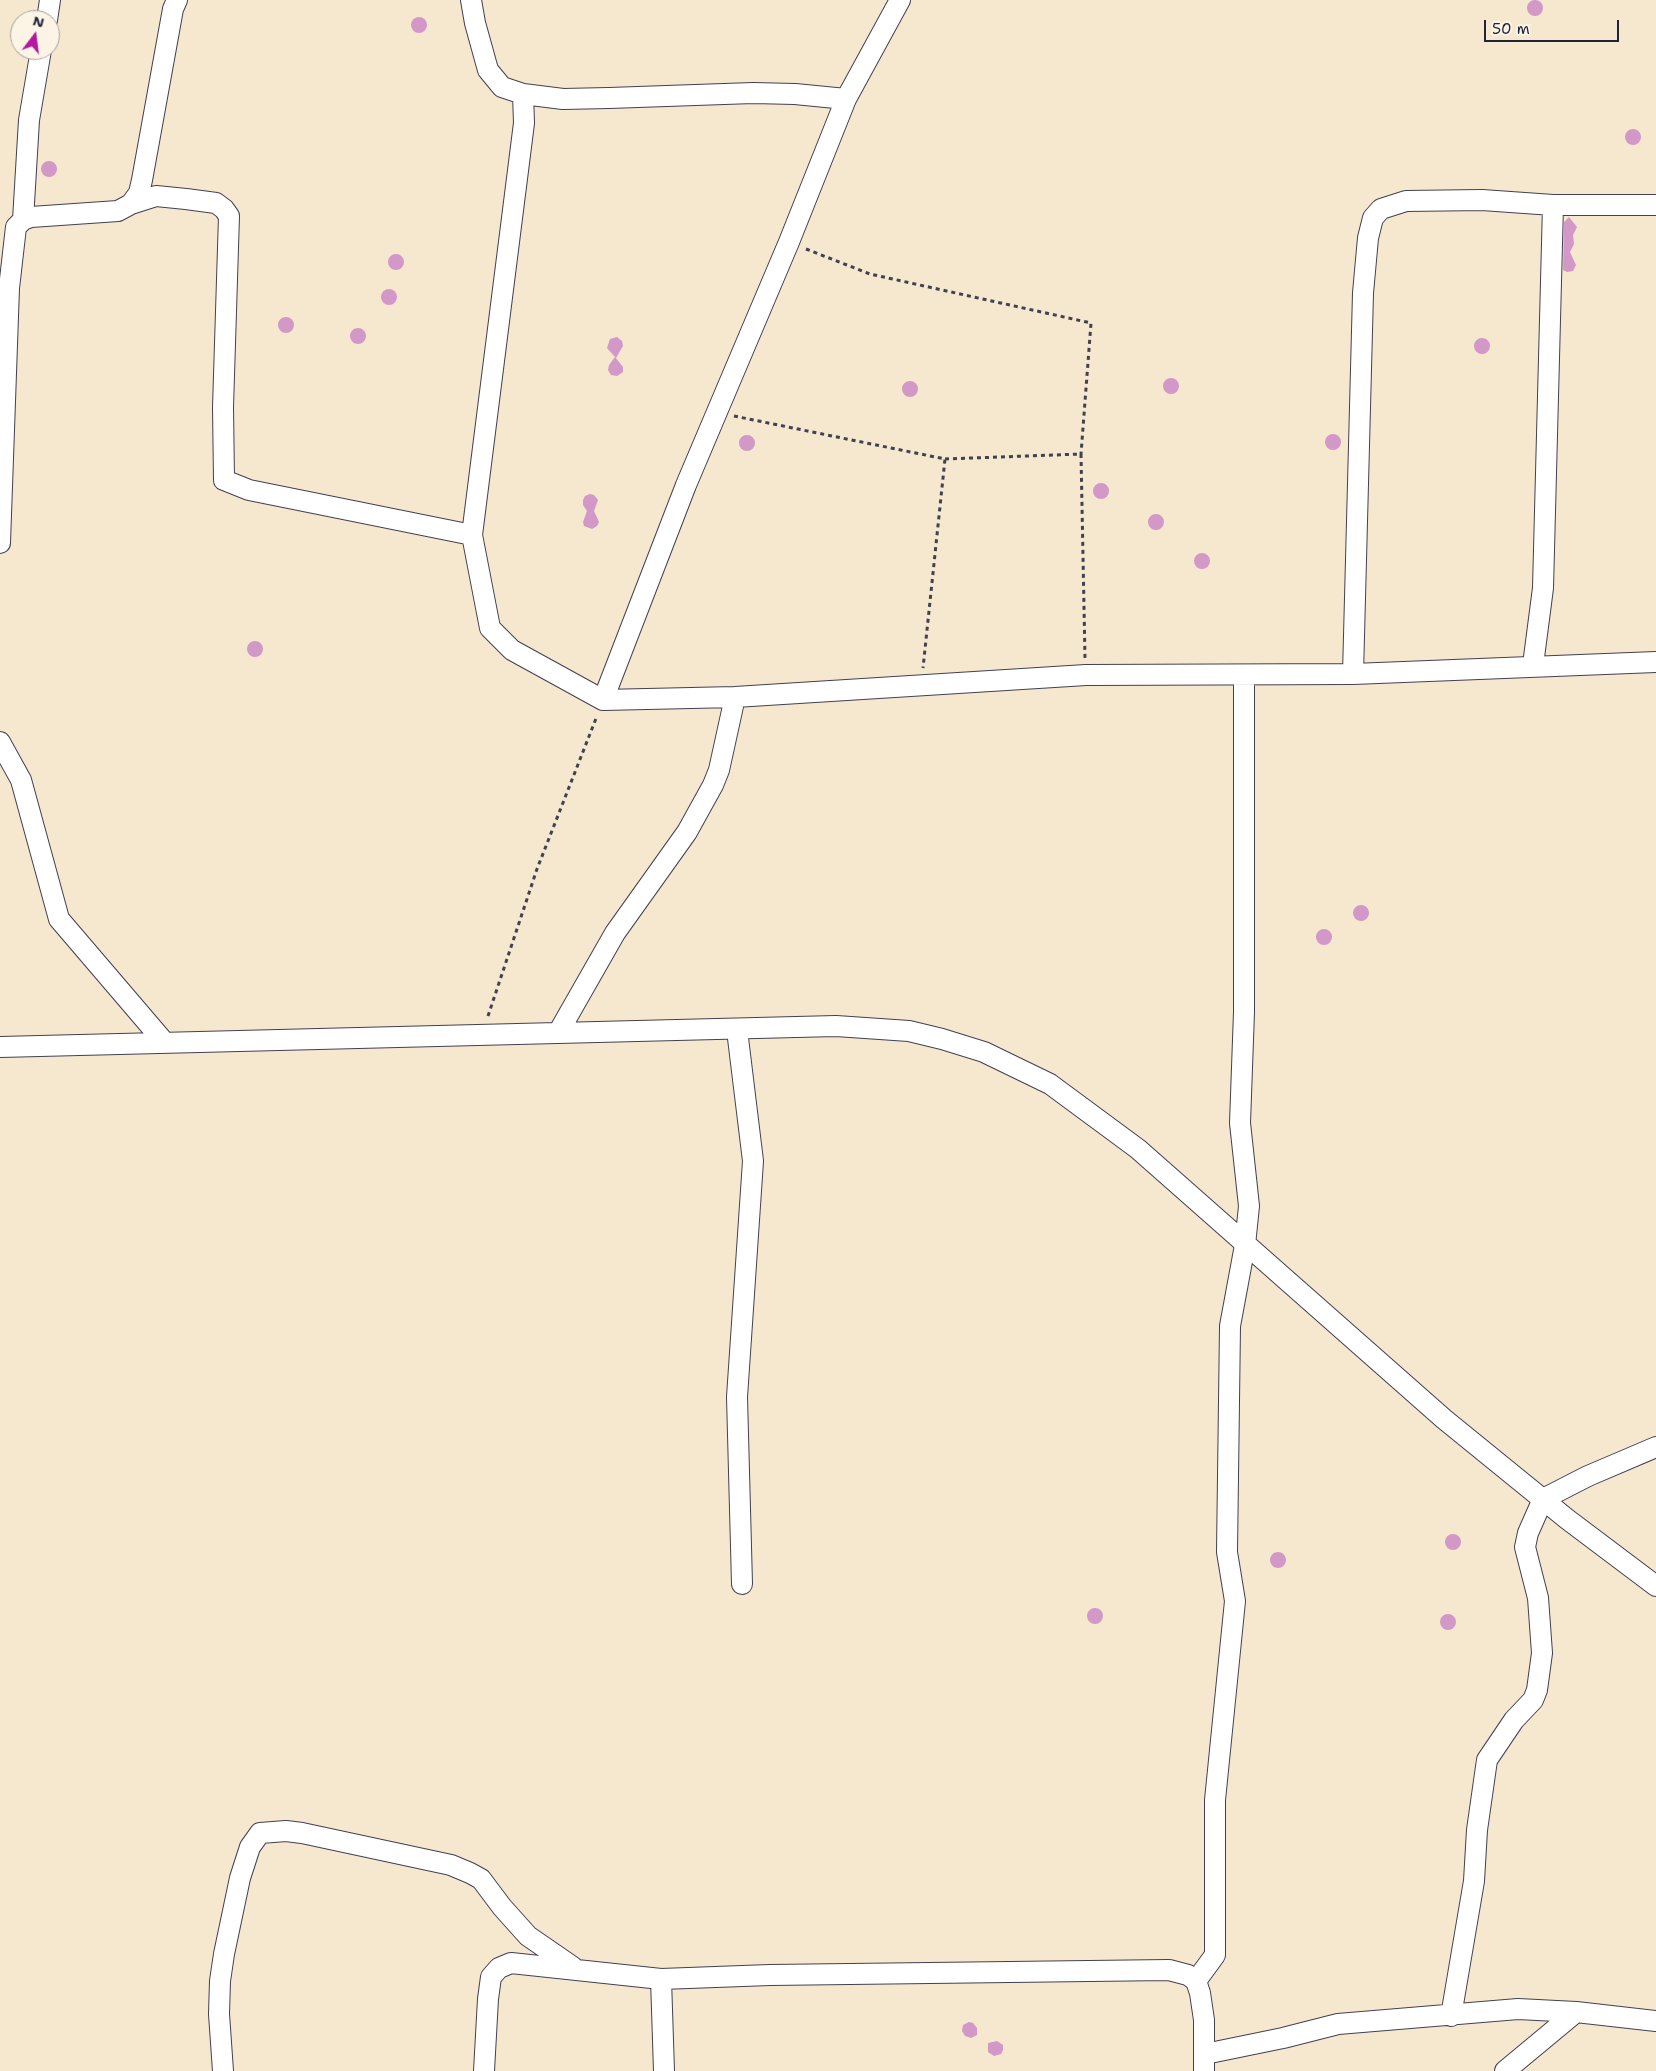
<!DOCTYPE html>
<html>
<head>
<meta charset="utf-8">
<style>
	body { margin:0 }
	#map { position:relative; width:1656px; height:2071px; overflow:hidden; background:#f6e7cf; font-family:"Shantell Sans",sans-serif }
	canvas { display:block }
	.north { position:absolute; left:10px; top:10px; width:50px; height:50px; box-sizing:border-box; background:#fcf5e5; border:1px solid #a5a1a1; border-radius:50%; rotate:15deg; font-size:14px; font-weight:700; line-height:20px; text-align:center; color:#22223b }
	.north::after { content:''; display:block; margin:auto; width:18px; height:22px; background:#b5179e; clip-path:polygon(50% 0,100% 100%,50% 72%,0 100%) }
	.scale { position:absolute; left:1484px; top:20px; width:135px; height:22px; box-sizing:border-box; border:2px solid #22223b; border-top:0; padding-left:6px; font-size:15px; line-height:18px; white-space:nowrap; color:#22223b; -webkit-text-stroke:4px #fcf5e5; paint-order:stroke }
</style>
</head>
<body>
<div id="map">
<canvas width="1656" height="2071"></canvas>
<div class="north">N</div>
<div class="scale">50 m</div>
</div>
<script>
const c = document.querySelector('canvas').getContext('2d');
c.lineJoin = 'round';
function fill(path, color) { c.fillStyle = color; c.fill(path, 'evenodd'); }
const toPath = rows => new Path2D(rows.map(r => 'M' + r).join(''));
function stroke(path, color, width, dash) { c.strokeStyle = color; c.lineWidth = width; c.lineCap = dash ? 'butt' : 'round'; c.setLineDash(dash || []); c.stroke(path); }
const building = toPath([
	'1527 8a8 8 0 1 1 16 0a8 8 0 1 1-16 0Z',
	'411 25a8 8 0 1 1 16 0a8 8 0 1 1-16 0Z',
	'1625 137a8 8 0 1 1 16 0a8 8 0 1 1-16 0Z',
	'41 169a8 8 0 1 1 16 0a8 8 0 1 1-16 0Z',
	[1569,217,1577,227,1573,235,1574,244,1570,252,1576,265,1573,271,1567,272,1563,270,1564,222],
	'388 262a8 8 0 1 1 16 0a8 8 0 1 1-16 0Z',
	'381 297a8 8 0 1 1 16 0a8 8 0 1 1-16 0Z',
	'278 325a8 8 0 1 1 16 0a8 8 0 1 1-16 0Z',
	'350 336a8 8 0 1 1 16 0a8 8 0 1 1-16 0Z',
	[617,337,622,341,623,346,616,358,607,348,610,339],
	'1474 346a8 8 0 1 1 16 0a8 8 0 1 1-16 0Z',
	[615,357,623,367,623,372,617,376,611,375,608,370,609,365],
	'1163 386a8 8 0 1 1 16 0a8 8 0 1 1-16 0Z',
	'902 389a8 8 0 1 1 16 0a8 8 0 1 1-16 0Z',
	'1325 442a8 8 0 1 1 16 0a8 8 0 1 1-16 0Z',
	'739 443a8 8 0 1 1 16 0a8 8 0 1 1-16 0Z',
	'1093 491a8 8 0 1 1 16 0a8 8 0 1 1-16 0Z',
	[590,494,594,495,598,500,594,511,599,522,597,526,592,529,584,526,583,522,587,511,583,505,583,500,585,496],
	'1148 522a8 8 0 1 1 16 0a8 8 0 1 1-16 0Z',
	'1194 561a8 8 0 1 1 16 0a8 8 0 1 1-16 0Z',
	'247 649a8 8 0 1 1 16 0a8 8 0 1 1-16 0Z',
	'1353 913a8 8 0 1 1 16 0a8 8 0 1 1-16 0Z',
	'1316 937a8 8 0 1 1 16 0a8 8 0 1 1-16 0Z',
	'1445 1542a8 8 0 1 1 16 0a8 8 0 1 1-16 0Z',
	'1270 1560a8 8 0 1 1 16 0a8 8 0 1 1-16 0Z',
	'1087 1616a8 8 0 1 1 16 0a8 8 0 1 1-16 0Z',
	'1440 1622a8 8 0 1 1 16 0a8 8 0 1 1-16 0Z',
	[969,2022,973,2023,977,2028,977,2035,971,2038,965,2036,962,2031,963,2025],
	[997,2041,1003,2045,1003,2050,1001,2054,994,2056,988,2052,988,2043]
]);
const path = toPath([
	[806,249,870,274,1091,323,1081,454],
	[734,416,945,459,923,668],
	[945,459,1081,454,1085,658],
	[488,1016,537,869,597,716]
]);
const minor = toPath([
	[471,0,475,23,488,70,502,87,523,94,563,99,609,98,753,93,795,94,846,99],
	[47,20,50,0],
	[523,94,524,123,472,535,490,628,512,650,603,700,735,697],
	[131,204,156,196,186,199,216,203,224,209,229,216,223,407,224,480,249,490,472,535],
	[23,220,29,120,41,50],
	[0,543,9,288,16,227,23,220,31,217,118,211,131,204,139,193,142,180,173,9,177,0],
	[1533,665,1543,588,1553,205],
	[1353,674,1363,293,1368,238,1373,218,1381,209,1406,201,1482,200,1553,205,1656,205],
	[603,700,686,485,789,242,846,99,900,0],
	[0,742,21,780,59,919,165,1043],
	[737,1030,753,1161,737,1397,742,1584],
	[558,1033,615,933,687,832,713,785,719,770,735,697,1086,675,1353,674,1656,662],
	[0,1047,836,1026,909,1031,942,1039,984,1052,1050,1084,1138,1149,1444,1419,1567,1519,1656,1586],
	[661,1979,664,2071],
	[1196,1981,1215,1955,1215,1800,1235,1601,1227,1552,1230,1326,1245,1245,1249,1206,1240,1123,1244,1012,1244,675],
	[1451,2016,1474,1881,1477,1830,1487,1760,1514,1720,1533,1700,1537,1690,1542,1653,1538,1598,1525,1547,1528,1533,1543,1499,1588,1476,1656,1447],
	[1205,2054,1283,2038,1338,2024,1518,2009,1576,2012,1656,2021],
	[223,2071,219,2014,220,1981,224,1954,240,1878,250,1847,260,1833,286,1831,302,1833,451,1865,470,1873,481,1879,502,1907,528,1936,573,1967],
	[484,2071,488,1999,491,1977,499,1968,511,1963,661,1979,770,1975,1169,1970,1188,1975,1196,1981,1200,1993,1204,2020,1204,2071],
	[1505,2071,1576,2012]
]);
fill(building, '#d298c7');
stroke(minor, '#424051', 22);
stroke(path, '#424051', 3, [4, 4]);
stroke(minor, '#fff', 20);
</script>
</body>
</html>
